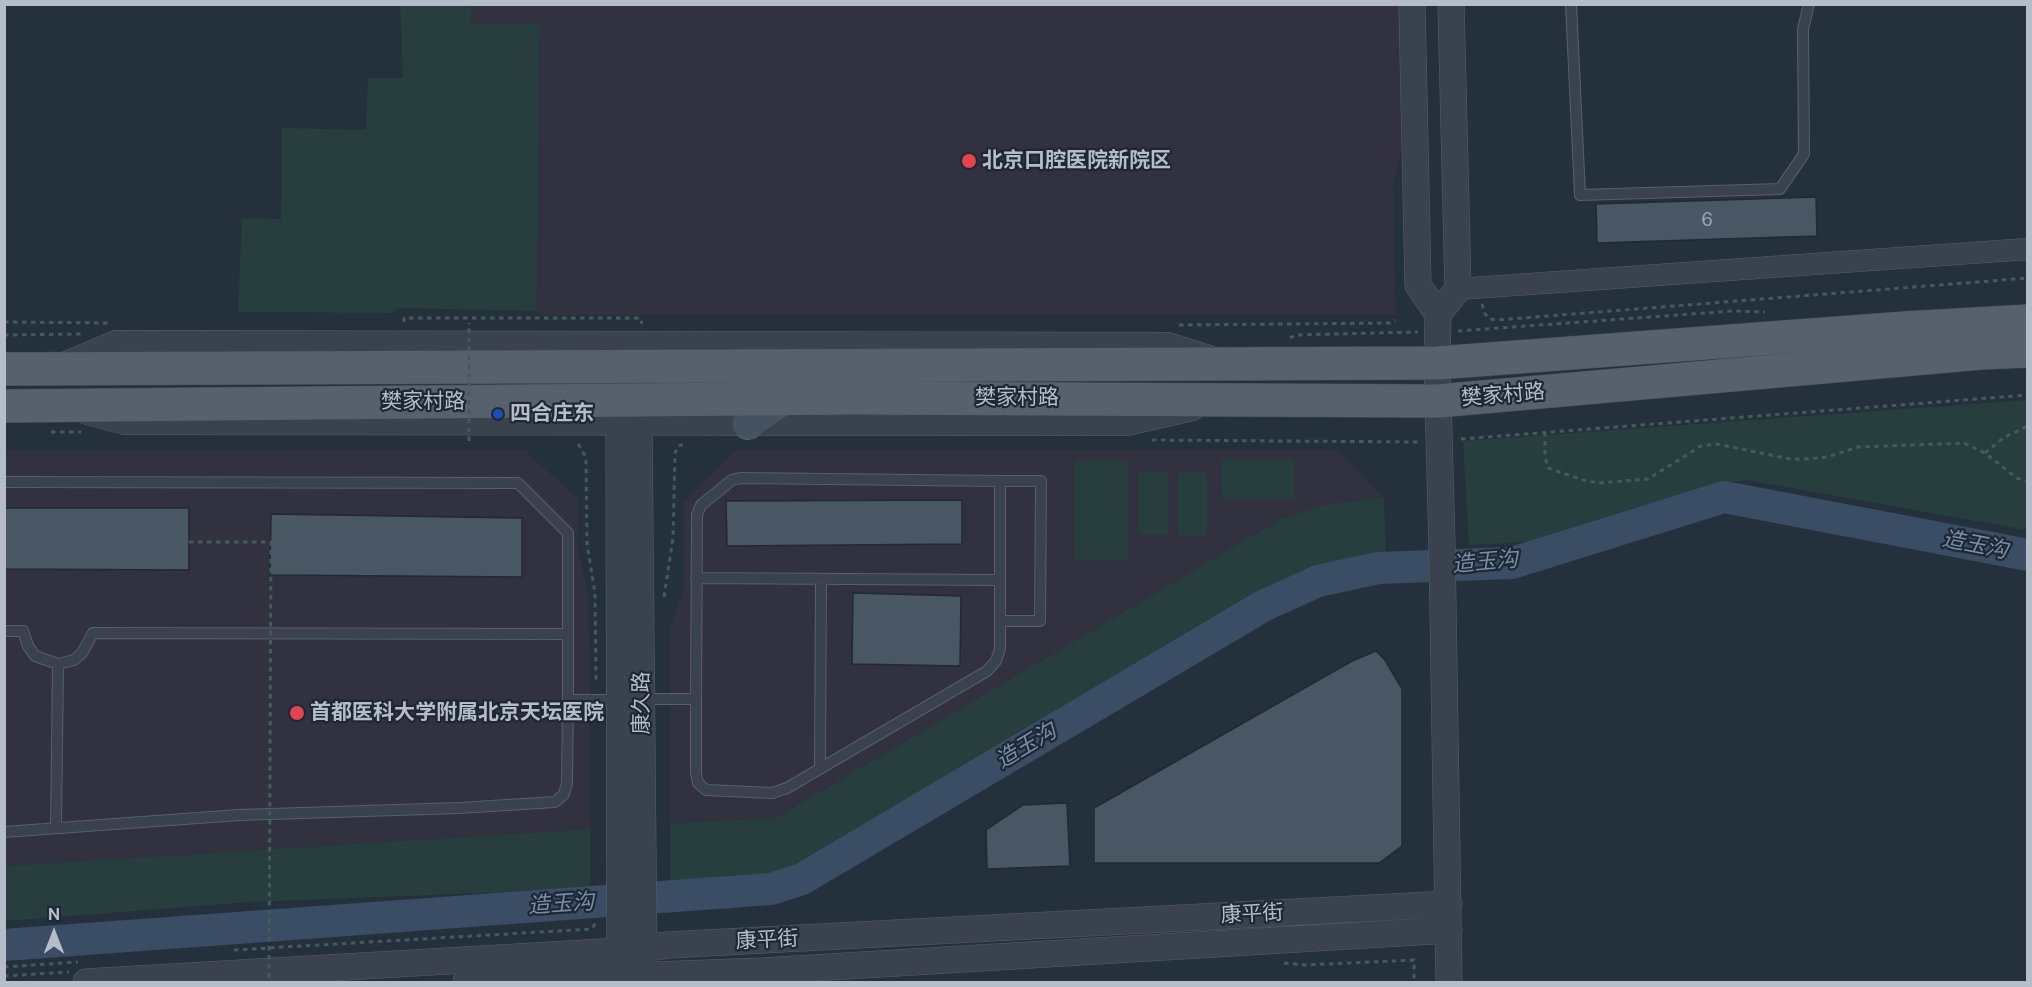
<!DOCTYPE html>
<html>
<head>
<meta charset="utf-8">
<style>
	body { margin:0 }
	#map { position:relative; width:2032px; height:987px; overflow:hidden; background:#25303d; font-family:"Public Sans",sans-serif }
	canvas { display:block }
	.frame { position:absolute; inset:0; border:6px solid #b5bdc9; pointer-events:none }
	.north { position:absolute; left:24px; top:903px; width:60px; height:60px; -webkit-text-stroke:4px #1e2733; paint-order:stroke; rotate:0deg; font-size:16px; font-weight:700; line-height:24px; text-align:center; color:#b5bdc9 }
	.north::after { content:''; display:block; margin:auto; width:21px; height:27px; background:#b5bdc9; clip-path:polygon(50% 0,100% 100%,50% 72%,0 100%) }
</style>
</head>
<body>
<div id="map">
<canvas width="2032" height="987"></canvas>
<div class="frame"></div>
<div class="north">N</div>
</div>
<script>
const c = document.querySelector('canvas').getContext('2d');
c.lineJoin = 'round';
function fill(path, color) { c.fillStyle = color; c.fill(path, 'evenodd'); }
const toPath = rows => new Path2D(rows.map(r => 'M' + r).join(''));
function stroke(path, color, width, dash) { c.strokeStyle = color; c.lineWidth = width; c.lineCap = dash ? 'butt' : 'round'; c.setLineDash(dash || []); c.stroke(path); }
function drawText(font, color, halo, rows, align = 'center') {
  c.font = font + ' "Public Sans","Noto Sans SC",sans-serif'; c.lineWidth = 4.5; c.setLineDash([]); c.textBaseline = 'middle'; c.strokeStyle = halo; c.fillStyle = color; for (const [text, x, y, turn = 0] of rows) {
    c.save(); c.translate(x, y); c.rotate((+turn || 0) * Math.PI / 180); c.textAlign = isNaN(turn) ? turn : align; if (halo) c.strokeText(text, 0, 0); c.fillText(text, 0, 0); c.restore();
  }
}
const medical = toPath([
	[471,5,1402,5,1404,135,1393,187,1396,315,537,315,540,23,471,23],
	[525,450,578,500,577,546,589,598,590,829,5,866,5,451],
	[736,450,1338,450,1384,498,1332,503,1282,518,776,818,670,823,670,629,684,588,683,502]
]);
const green = toPath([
	[400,5,471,5,471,23,540,23,537,311,397,308,394,313,238,312,242,218,281,219,282,128,366,130,368,78,403,78],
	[2027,400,2027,530,1746,480,1716,485,1630,509,1526,542,1469,545,1463,441],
	[1221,459,1294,460,1294,499,1222,499],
	[1075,461,1129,461,1128,559,1075,559],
	[1139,472,1168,472,1168,535,1139,534],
	[1207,472,1207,535,1178,535,1178,473],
	[1384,498,1386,554,1352,560,1312,571,1275,585,797,870,772,877,670,884,670,823,776,818,1282,518,1332,503],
	[590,829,590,889,250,902,5,921,5,866]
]);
const river = toPath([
	[4,945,771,889,802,879,1263,606,1318,581,1378,568,1512,563,1724,497,2028,555]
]);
const building = toPath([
	[1816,197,1817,236,1597,243,1596,204,1816,197],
	[962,500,962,544,727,546,726,501,962,500],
	[4,508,189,508,189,570,4,569,4,508],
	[271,514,522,518,522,577,270,575,271,514],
	[853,593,961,596,960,666,852,664,853,593],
	[1376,651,1385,660,1402,689,1402,846,1379,863,1094,863,1094,808,1352,661,1376,651],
	[1067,803,1070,866,987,869,986,830,1023,805,1067,803]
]);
const path = toPath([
	[1482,304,1485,314,1490,319,1497,320,2028,278],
	[4,322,108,323],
	[404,322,404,318,640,318,642,324],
	[1179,325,1390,323,1395,320],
	[1458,331,1733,311,1765,312],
	[4,335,82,334],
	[1290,338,1295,335,1418,332],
	[51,432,81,432],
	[1545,432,1545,457,1548,468,1583,480,1599,483,1648,479,1701,446,1717,444,1790,459,1808,459,1827,457,1858,447,1964,443,1985,453,2017,478,2028,482],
	[1461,439,2028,395],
	[1152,440,1418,442],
	[578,444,586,457,587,544,595,593,596,683],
	[1985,453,2003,438,2028,426],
	[664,597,673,538,675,453,678,446,684,444],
	[234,950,591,929,598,921],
	[1284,963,1305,965,1414,960,1414,982],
	[4,967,78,962],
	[4,976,69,972]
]);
const service = toPath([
	[1571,4,1580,195,1780,189,1804,154,1803,29,1809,4],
	[1000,481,1041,481,1040,621,1000,621],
	[4,482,518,483,568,533,568,700,567,783,564,794,555,802,459,808,239,815,4,832],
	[696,578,1000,580],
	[4,631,23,631,28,646,35,656,58,664,74,660,82,653,93,633,568,634],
	[642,699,696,699,696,773,698,783,706,790,772,793,787,788,987,671,996,661,1000,649,1000,481,740,478,732,480,701,505,697,515,696,699],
	[568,700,619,700],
	[820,768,821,579],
	[56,828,58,664]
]);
const minor = toPath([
	[1458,289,2028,249],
	[64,363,116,341,1168,343,1209,356],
	[87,414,124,424,1127,425,1193,410]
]);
const tertiary = toPath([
	[1412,4,1418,285,1438,314,1437,363,1442,546,1449,982],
	[1438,314,1458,289,1451,4],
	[619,424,620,967],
	[639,424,644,964],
	[86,982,620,951,668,945,1449,904],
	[466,982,762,971,1449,930]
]);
const secondary = toPath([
	[748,424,785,399]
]);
const primary = toPath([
	[4,369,1437,363,1905,328,2028,321],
	[4,406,853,398,1438,401,1981,353,2028,351]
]);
const pathBridge = toPath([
	[469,441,469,323],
	[189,542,271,542,269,982]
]);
const markers = [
	[969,161,8,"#e0444e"],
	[498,414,6,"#1a4fb4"],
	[297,713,8,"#e0444e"]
];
const numberNames = [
	["6",1707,220]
];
const poiNames = [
	["北京口腔医院新院区",982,161],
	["四合庄东",510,414],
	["首都医科大学附属北京天坛医院",310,713]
];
const streetNames = [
	["樊家村路",1503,395,-5],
	["樊家村路",1017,398],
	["樊家村路",423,402],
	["康久路",642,703,-90],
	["康平街",1252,914,-3],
	["康平街",767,940,-3]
];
const waterNames = [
	["造玉沟",1975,545,11],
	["造玉沟",1485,562,-5],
	["造玉沟",1026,746,-31],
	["造玉沟",561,904,-4]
];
fill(medical, '#32313f');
fill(green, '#273d3e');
stroke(river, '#3a4d64', 32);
fill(building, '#495664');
stroke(building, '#202935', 1.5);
stroke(service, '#57606c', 12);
stroke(minor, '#57606c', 22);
stroke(tertiary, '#57606c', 27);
stroke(secondary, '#57606c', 32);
stroke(primary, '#424b57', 34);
stroke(path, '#455a5b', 3, [4.5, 4.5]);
stroke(service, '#39424e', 10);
stroke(minor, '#39424e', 21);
stroke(tertiary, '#39424e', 26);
stroke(secondary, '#475260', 30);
stroke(primary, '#57616d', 33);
stroke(pathBridge, '#455a5b', 3, [4.5, 4.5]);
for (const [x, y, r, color] of markers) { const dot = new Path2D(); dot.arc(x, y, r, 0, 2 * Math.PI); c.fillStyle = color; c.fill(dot); stroke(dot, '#1e2733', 2); }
drawText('18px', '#9aa3b0', null, numberNames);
drawText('bold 21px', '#b5bdc9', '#1e2733', poiNames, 'left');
drawText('21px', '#b5bdc9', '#1e2733', streetNames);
drawText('italic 22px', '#778faa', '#1e2733', waterNames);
</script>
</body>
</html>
